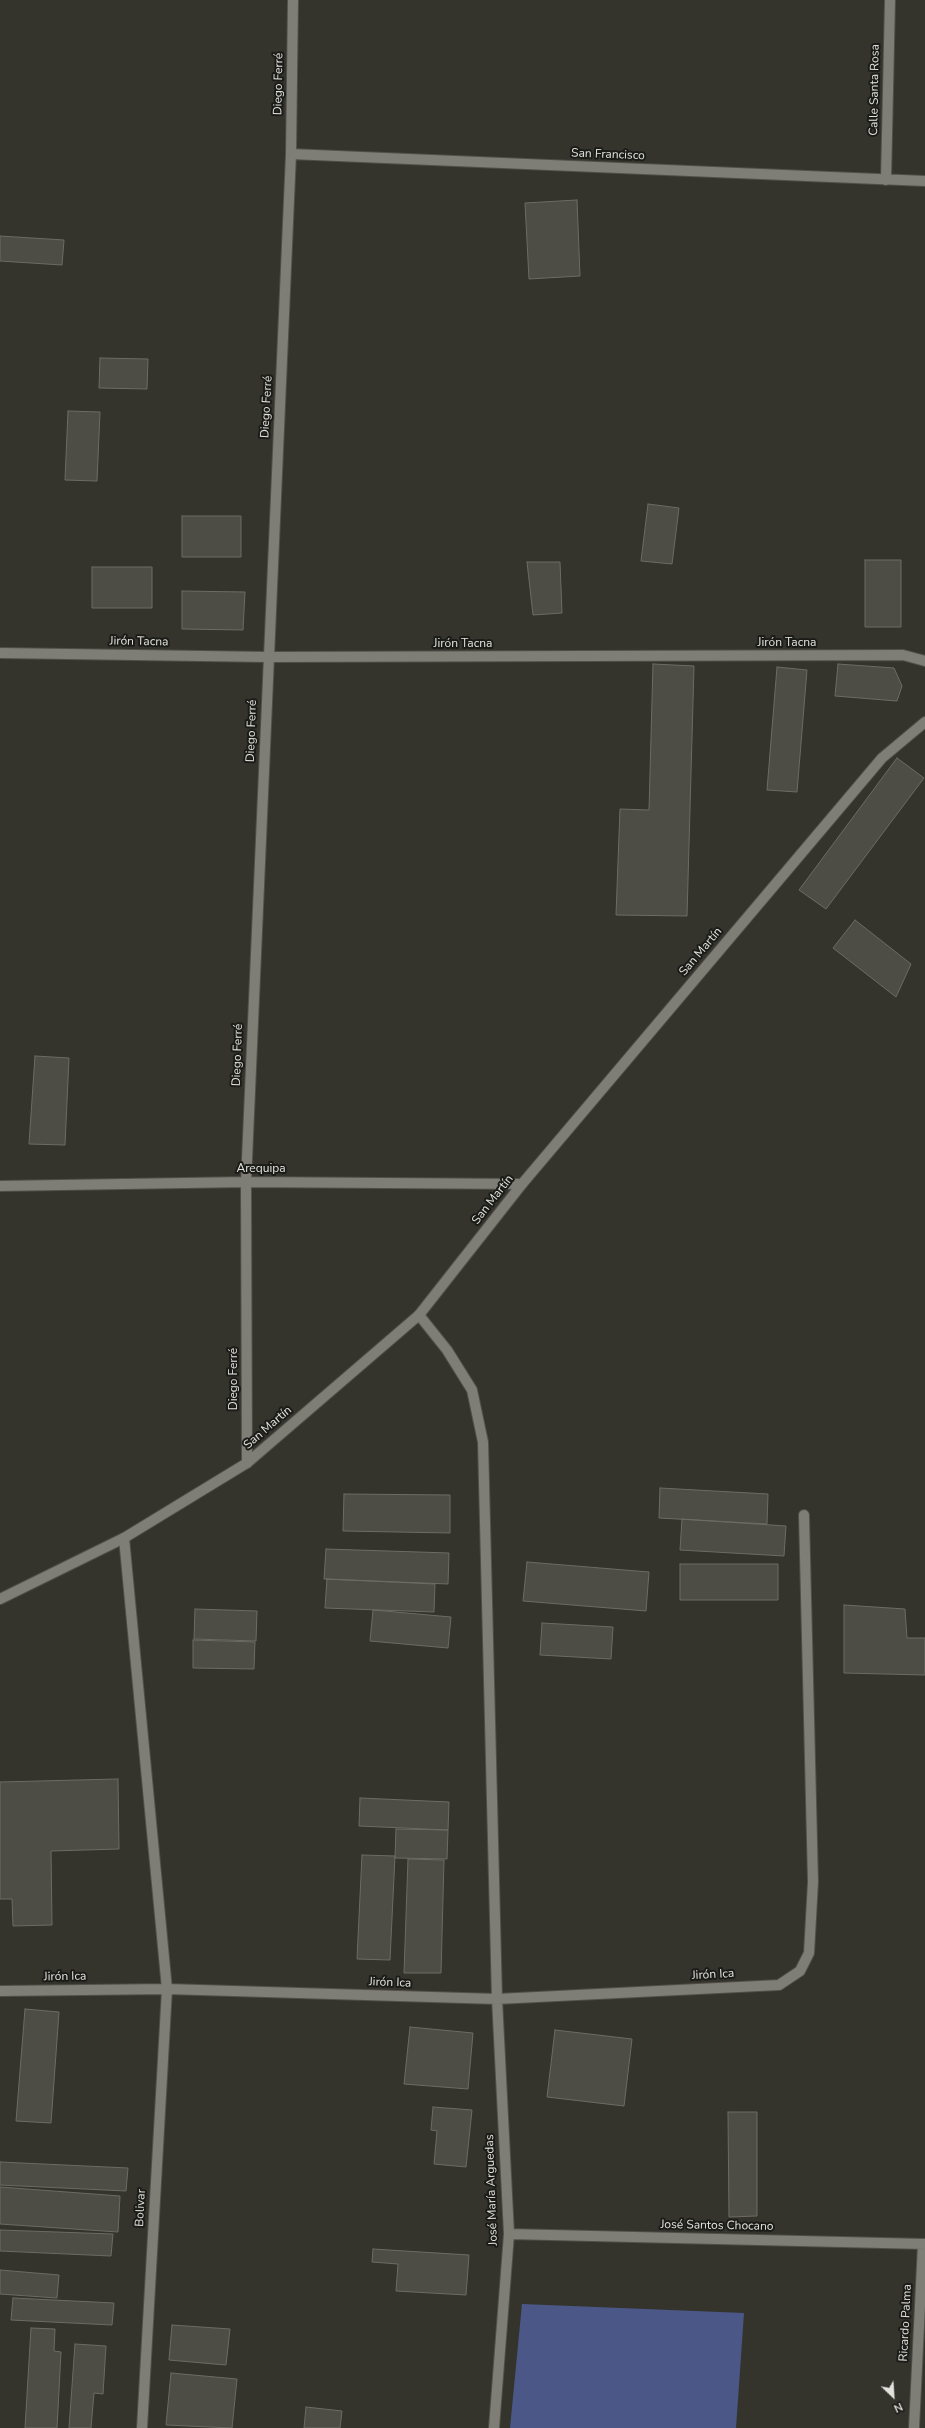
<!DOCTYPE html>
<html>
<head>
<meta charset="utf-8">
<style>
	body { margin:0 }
	#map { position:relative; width:925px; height:2428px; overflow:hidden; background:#34342d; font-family:"Nunito Sans",sans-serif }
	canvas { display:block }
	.north { position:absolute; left:873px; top:2376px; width:40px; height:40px; -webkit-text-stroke:3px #1b1b18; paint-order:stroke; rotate:155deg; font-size:11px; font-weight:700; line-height:16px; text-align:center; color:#e3e3de }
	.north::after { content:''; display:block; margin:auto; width:14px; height:18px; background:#e3e3de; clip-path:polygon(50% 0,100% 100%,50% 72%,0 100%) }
</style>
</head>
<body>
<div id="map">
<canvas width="925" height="2428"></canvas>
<div class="north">N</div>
</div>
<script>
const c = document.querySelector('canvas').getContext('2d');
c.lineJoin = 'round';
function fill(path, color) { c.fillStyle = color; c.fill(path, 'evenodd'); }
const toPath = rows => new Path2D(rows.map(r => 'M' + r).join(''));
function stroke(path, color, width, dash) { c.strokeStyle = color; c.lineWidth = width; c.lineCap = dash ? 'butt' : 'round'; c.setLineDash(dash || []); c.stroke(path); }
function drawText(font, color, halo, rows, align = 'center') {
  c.font = font + ' "Nunito Sans",sans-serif'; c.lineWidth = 4; c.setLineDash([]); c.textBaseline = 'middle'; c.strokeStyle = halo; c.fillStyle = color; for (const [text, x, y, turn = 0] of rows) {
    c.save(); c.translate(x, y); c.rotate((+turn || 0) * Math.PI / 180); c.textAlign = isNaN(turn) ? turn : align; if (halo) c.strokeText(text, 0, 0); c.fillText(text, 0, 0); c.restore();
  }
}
const green = toPath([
	[522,2304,744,2313,736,2428,510,2428]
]);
const building = toPath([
	[577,200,580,276,529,279,525,203,577,200],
	[0,236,64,240,62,265,0,261,0,236],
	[100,358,148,359,147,389,99,388,100,358],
	[68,411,100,412,97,481,65,480,68,411],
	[648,504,679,508,672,564,641,561,648,504],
	[182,516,241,516,241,557,182,557,182,516],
	[865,560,901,560,901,627,865,627,865,560],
	[527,562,560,562,562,613,533,615,527,562],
	[92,567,152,567,152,608,92,608,92,567],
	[182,591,245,592,243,630,182,629,182,591],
	[653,664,694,666,687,916,616,915,620,809,649,810,653,664],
	[838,664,894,668,902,686,897,701,835,696,838,664],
	[777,667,807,670,797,792,767,790,777,667],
	[897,758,924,778,826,909,799,890,897,758],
	[855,920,911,964,896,997,833,948,855,920],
	[35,1056,69,1058,65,1145,29,1144,35,1056],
	[660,1488,768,1494,767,1524,659,1518,660,1488],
	[344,1494,450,1495,450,1533,343,1531,344,1494],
	[682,1519,786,1526,784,1556,680,1550,682,1519],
	[326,1549,449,1553,448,1584,324,1579,326,1549],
	[527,1562,649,1572,646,1611,523,1601,527,1562],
	[680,1564,778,1564,778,1600,680,1600,680,1564],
	[327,1579,435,1584,434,1612,325,1608,327,1579],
	[844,1605,905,1609,907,1638,925,1638,925,1675,844,1673,844,1605],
	[195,1609,257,1611,256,1641,194,1639,195,1609],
	[373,1610,451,1617,448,1648,370,1641,373,1610],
	[542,1623,613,1627,611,1659,540,1655,542,1623],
	[193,1640,255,1642,254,1669,193,1668,193,1640],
	[118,1779,119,1849,51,1851,52,1925,13,1926,12,1899,0,1899,0,1782,118,1779],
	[360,1798,449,1802,448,1830,359,1826,360,1798],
	[396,1829,448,1830,447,1859,395,1858,396,1829],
	[362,1855,395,1856,390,1960,357,1959,362,1855],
	[408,1859,444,1860,441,1973,404,1973,408,1859],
	[25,2009,59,2012,51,2123,16,2121,25,2009],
	[410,2027,473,2033,468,2089,404,2084,410,2027],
	[555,2030,632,2039,624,2106,547,2097,555,2030],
	[433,2107,472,2110,466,2167,434,2164,437,2131,431,2130,433,2107],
	[728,2112,757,2112,757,2216,729,2217,728,2112],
	[0,2162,128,2168,126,2191,0,2185,0,2162],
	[0,2187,120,2196,118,2232,0,2224,0,2187],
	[0,2230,113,2234,111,2256,0,2251,0,2230],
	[373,2249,469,2255,466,2295,396,2291,398,2264,372,2262,373,2249],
	[0,2270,59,2275,57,2298,0,2294,0,2270],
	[13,2298,114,2303,112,2325,11,2320,13,2298],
	[172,2325,230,2329,226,2365,169,2360,172,2325],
	[31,2328,55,2329,54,2351,61,2352,57,2428,25,2428,31,2328],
	[75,2344,106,2346,103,2394,94,2393,91,2428,69,2428,75,2344],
	[171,2373,237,2379,232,2428,166,2425,171,2373],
	[306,2407,342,2411,340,2428,304,2428,306,2407]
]);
const minor = toPath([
	[291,154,925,181],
	[886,180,890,0],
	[0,653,268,657,903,655,925,661],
	[0,1186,246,1182,522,1184],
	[419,1315,447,1350,472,1390,483,1442,497,1999,509,2234,494,2428],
	[247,1463,246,1182,291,154,293,0],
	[124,1538,167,1989,142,2428],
	[0,1991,167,1989,497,1999,779,1985,800,1971,809,1953,813,1882,804,1515],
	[509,2234,925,2244],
	[914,2428,923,2244]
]);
const tertiary = toPath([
	[0,1599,124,1538,247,1463,419,1315,522,1184,882,758,925,722]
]);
const streetNames = [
	["Diego Ferré",279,84,-89],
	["Calle Santa Rosa",875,90,-89],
	["San Francisco",608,155,2],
	["Diego Ferré",267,407,-87],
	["Jirón Tacna",139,642,1],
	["Jirón Tacna",787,643],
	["Jirón Tacna",463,644],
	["Diego Ferré",252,731,-88],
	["San Martín",701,952,-50],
	["Diego Ferré",238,1055,-88],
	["Arequipa",261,1169],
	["San Martín",493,1200,-52],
	["Diego Ferré",234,1379,-90],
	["San Martín",268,1428,-41],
	["Jirón Ica",713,1975,-3],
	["Jirón Ica",65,1977,-1],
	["Jirón Ica",390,1983,2],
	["José María Arguedas",492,2190,-92],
	["Bolivar",141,2208,-87],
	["José Santos Chocano",717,2226,1],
	["Ricardo Palma",906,2323,-87]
];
fill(green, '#4b5887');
fill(building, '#4d4c45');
stroke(building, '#6c6b64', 1);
stroke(minor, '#504f49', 12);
stroke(tertiary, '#504f49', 12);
stroke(minor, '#7f7e76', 10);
stroke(tertiary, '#7f7e76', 10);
drawText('12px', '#e3e3de', '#1b1b18', streetNames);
</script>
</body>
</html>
